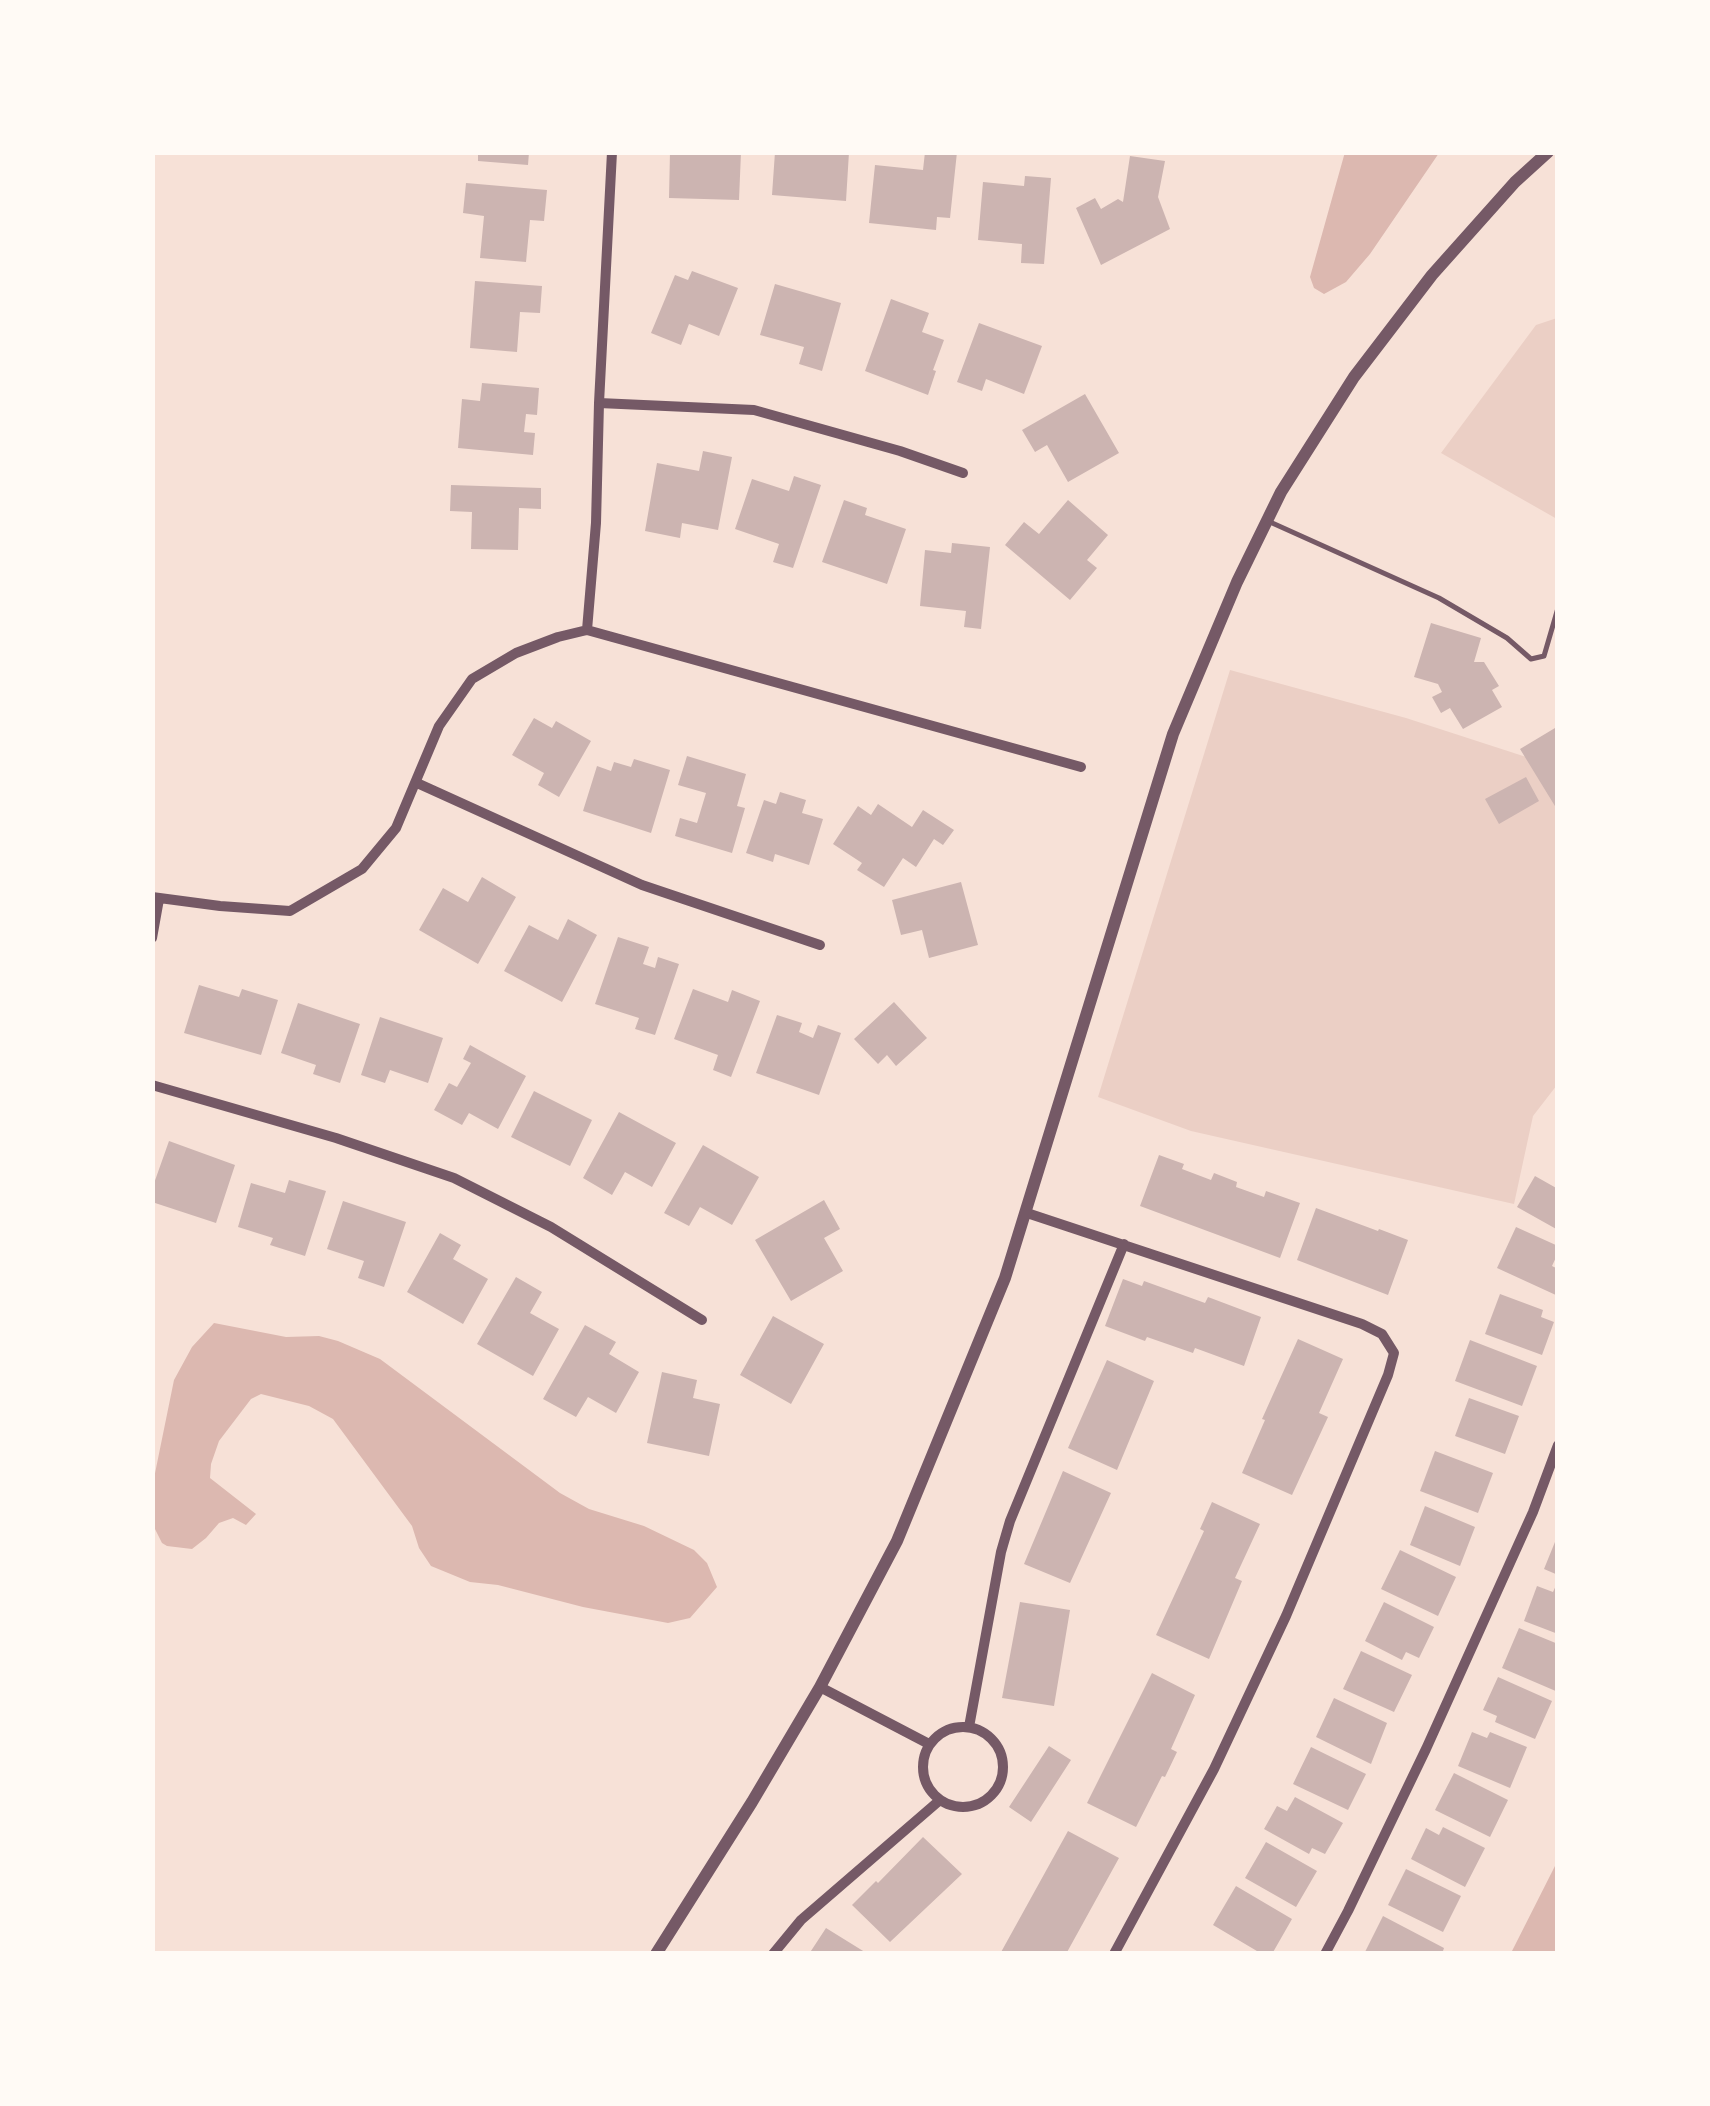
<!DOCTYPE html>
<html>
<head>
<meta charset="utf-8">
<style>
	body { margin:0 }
	#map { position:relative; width:1710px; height:2106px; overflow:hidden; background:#f7e1d7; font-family:"Sofia Sans Condensed",sans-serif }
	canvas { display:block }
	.frame { position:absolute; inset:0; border:155px solid #fffaf5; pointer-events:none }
</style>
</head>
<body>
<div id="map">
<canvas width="1710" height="2106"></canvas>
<div class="frame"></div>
</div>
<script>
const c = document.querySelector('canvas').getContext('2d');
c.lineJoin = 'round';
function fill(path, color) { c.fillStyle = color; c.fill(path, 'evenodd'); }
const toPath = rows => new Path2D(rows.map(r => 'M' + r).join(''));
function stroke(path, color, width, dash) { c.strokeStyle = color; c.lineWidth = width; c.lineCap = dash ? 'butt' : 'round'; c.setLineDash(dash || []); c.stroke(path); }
const green = toPath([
	[1557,318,1558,318,1557,519,1441,453,1536,325],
	[1230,670,1406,718,1557,767,1557,1085,1533,1116,1514,1204,1191,1131,1098,1097]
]);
const water = toPath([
	[1345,152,1439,153,1370,254,1346,282,1324,294,1314,288,1310,277],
	[214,1323,286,1337,319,1336,338,1341,380,1359,560,1493,589,1509,644,1526,694,1550,707,1563,717,1587,690,1618,668,1623,583,1607,498,1585,470,1582,431,1566,419,1548,412,1526,333,1419,309,1406,261,1394,251,1399,219,1441,211,1464,210,1478,256,1514,246,1525,233,1518,219,1523,206,1538,192,1549,167,1546,162,1543,155,1529,152,1488,174,1380,192,1347],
	[1557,1862,1557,1953,1511,1953]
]);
const building = toPath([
	[478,152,529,152,528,165,478,161],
	[670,152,741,152,739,200,669,198],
	[775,152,849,152,846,201,772,195],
	[925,152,957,152,950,218,937,217,936,230,869,223,875,165,923,170],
	[1130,156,1165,161,1158,197,1170,229,1101,265,1076,208,1095,198,1101,209,1118,199,1123,202],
	[1025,176,1051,178,1044,264,1021,263,1022,244,978,240,983,182,1024,186],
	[466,183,547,190,544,221,530,220,526,262,480,258,484,216,463,213],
	[692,271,738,288,719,336,689,324,681,345,651,333,675,275,688,280],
	[475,281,542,286,540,313,520,312,517,352,470,348],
	[775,284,841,303,822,371,799,364,804,347,760,335],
	[891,299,929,313,922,332,944,340,933,370,936,371,928,395,865,371],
	[979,323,1042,346,1024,394,986,379,982,391,957,382],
	[482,383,539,388,537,415,526,414,524,432,535,433,533,455,458,448,462,399,480,401],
	[1085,394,1119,453,1068,482,1047,445,1035,452,1022,430],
	[703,451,732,457,718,530,682,523,680,538,645,531,657,463,699,471],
	[794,476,821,485,793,568,773,562,779,544,735,529,752,479,789,491],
	[451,485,541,488,541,509,519,508,518,550,471,549,472,512,450,511],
	[844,500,867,508,865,515,906,529,887,584,822,562],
	[1068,500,1108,535,1087,560,1097,568,1070,600,1005,545,1024,522,1039,534],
	[952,543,990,547,981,629,964,627,966,611,920,606,925,550,951,553],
	[1431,623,1481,638,1474,662,1484,662,1499,686,1492,690,1502,707,1463,729,1450,708,1441,713,1432,697,1442,692,1438,684,1414,677],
	[534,718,552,728,556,721,591,741,559,797,538,785,544,773,512,755],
	[1555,728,1558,732,1558,811,1520,749],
	[687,756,746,774,737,806,745,808,732,853,675,836,680,818,697,823,706,793,678,785],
	[634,759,670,770,651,833,583,811,597,766,611,771,614,762,631,767],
	[1526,777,1539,801,1499,824,1485,799],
	[780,792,806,800,802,813,823,819,809,865,775,854,773,862,746,853,764,800,776,804],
	[878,804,912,827,923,810,954,830,943,845,934,839,916,867,903,858,884,887,857,870,862,863,833,844,858,806,871,815],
	[482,877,516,897,478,964,419,930,443,888,468,902],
	[961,882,978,945,929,958,922,930,901,935,892,900],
	[568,919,597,935,562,1002,504,971,529,925,558,940],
	[618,937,649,947,643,964,655,968,658,957,679,964,655,1035,635,1029,639,1018,595,1004],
	[199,985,239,997,242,989,278,1000,261,1055,184,1033],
	[693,989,728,1002,732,990,760,1001,731,1077,713,1070,718,1055,674,1039],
	[894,1002,927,1038,896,1066,887,1055,878,1064,854,1039],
	[298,1003,360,1024,340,1083,313,1074,316,1065,281,1053],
	[777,1015,802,1023,799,1032,813,1038,818,1025,841,1033,819,1095,756,1073],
	[380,1017,443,1038,428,1083,390,1070,385,1083,361,1075],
	[470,1045,526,1076,498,1129,469,1113,462,1125,434,1110,449,1083,457,1087,471,1063,463,1059],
	[534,1091,592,1120,570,1166,511,1137],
	[619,1112,676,1143,652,1187,625,1172,612,1195,583,1178],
	[169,1141,235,1165,216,1223,152,1202,152,1189],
	[703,1145,759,1177,732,1225,700,1207,689,1226,664,1213],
	[1159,1155,1184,1164,1182,1169,1211,1180,1214,1173,1237,1182,1236,1187,1264,1197,1266,1191,1300,1203,1280,1258,1140,1206],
	[1535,1176,1558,1189,1558,1230,1517,1207],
	[289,1180,326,1191,305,1256,270,1245,273,1238,238,1227,251,1183,285,1193],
	[824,1200,840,1229,824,1238,843,1271,791,1301,755,1240],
	[343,1201,406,1222,384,1287,358,1278,364,1261,327,1249],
	[1316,1208,1378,1231,1379,1229,1408,1240,1388,1295,1297,1260],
	[1516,1227,1558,1246,1558,1253,1552,1266,1558,1269,1558,1296,1497,1268],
	[440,1233,461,1245,453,1259,488,1279,463,1324,407,1292],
	[516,1277,542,1292,530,1313,559,1329,533,1376,477,1344],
	[1123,1279,1142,1286,1144,1281,1205,1303,1208,1297,1261,1317,1244,1366,1195,1348,1193,1353,1147,1337,1145,1341,1105,1326],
	[1500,1294,1543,1310,1541,1317,1554,1322,1542,1355,1485,1334],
	[773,1316,824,1344,791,1404,740,1375],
	[585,1325,616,1342,609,1354,639,1372,616,1413,588,1397,576,1417,543,1399],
	[1298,1339,1343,1359,1319,1413,1328,1417,1292,1495,1242,1473,1265,1420,1262,1419],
	[1470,1340,1537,1366,1522,1406,1455,1381],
	[1107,1360,1154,1381,1117,1470,1068,1448],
	[662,1372,697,1380,693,1398,720,1404,709,1456,647,1443],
	[1469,1398,1519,1416,1505,1454,1455,1436],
	[1435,1451,1493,1473,1478,1513,1420,1491],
	[1063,1471,1111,1493,1070,1583,1024,1564],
	[1212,1502,1260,1524,1235,1578,1242,1581,1209,1659,1156,1635,1204,1531,1200,1529],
	[1425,1506,1475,1527,1460,1566,1410,1545],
	[1557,1537,1558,1537,1558,1575,1544,1569],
	[1400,1550,1456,1577,1438,1616,1381,1589],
	[1558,1581,1558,1634,1524,1621,1537,1586,1553,1592],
	[1020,1602,1070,1610,1054,1706,1002,1698],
	[1384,1602,1434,1627,1419,1658,1406,1652,1402,1660,1365,1641],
	[1519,1628,1558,1644,1558,1692,1502,1668],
	[1361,1651,1412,1675,1394,1712,1343,1689],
	[1152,1673,1195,1695,1171,1749,1177,1752,1165,1777,1162,1776,1136,1827,1087,1803],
	[1498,1677,1552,1701,1535,1739,1495,1722,1497,1716,1483,1710],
	[1334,1698,1387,1723,1371,1764,1316,1737],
	[1472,1732,1487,1738,1490,1732,1527,1747,1510,1788,1458,1766],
	[1049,1746,1071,1760,1031,1822,1009,1807],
	[1311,1747,1366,1774,1348,1810,1293,1784],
	[1454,1773,1508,1800,1490,1837,1435,1810],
	[1295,1797,1343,1823,1325,1854,1312,1848,1309,1854,1264,1829,1277,1806,1287,1811],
	[1443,1827,1485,1848,1465,1887,1411,1859,1426,1828,1439,1835],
	[1068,1831,1119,1858,1066,1954,1000,1954],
	[923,1837,962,1874,890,1942,852,1905,876,1881,878,1883],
	[1266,1842,1317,1871,1296,1907,1245,1878],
	[1406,1869,1461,1896,1443,1932,1388,1905],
	[1236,1886,1292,1919,1272,1954,1262,1954,1213,1925],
	[1383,1916,1444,1948,1442,1954,1364,1954],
	[826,1928,868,1954,809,1954]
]);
const service = toPath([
	[1270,522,1439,598,1507,638,1531,659,1544,656,1558,608]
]);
const minor = toPath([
	[599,403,754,410,900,451,963,473],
	[587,630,596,523,599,403,612,152],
	[417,783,642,885,820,945],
	[152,897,220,906,290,911,362,869,396,828,439,726,472,679,516,653,558,637,587,630,1081,767],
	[152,938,159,899],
	[152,1085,336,1138,454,1178,551,1227,702,1320],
	[1027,1213,1362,1324,1382,1334,1394,1353,1388,1375,1286,1616,1214,1769,1114,1954],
	[820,1687,929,1744],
	[969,1727,1001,1552,1010,1521,1124,1244],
	'923 1767a40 40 0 1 1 80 0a40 40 0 1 1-80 0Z',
	[773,1954,801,1920,940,1800],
	[1325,1954,1348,1911,1426,1749,1533,1512,1558,1445]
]);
const tertiary = toPath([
	[656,1954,752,1802,820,1687,897,1541,1005,1278,1173,734,1237,582,1281,492,1354,377,1432,275,1515,182,1548,152]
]);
fill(green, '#ebcfc5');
fill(water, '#dcb8b0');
fill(building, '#ccb4b1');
stroke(service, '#755966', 5);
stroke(minor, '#755966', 10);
stroke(tertiary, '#755966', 12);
</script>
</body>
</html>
